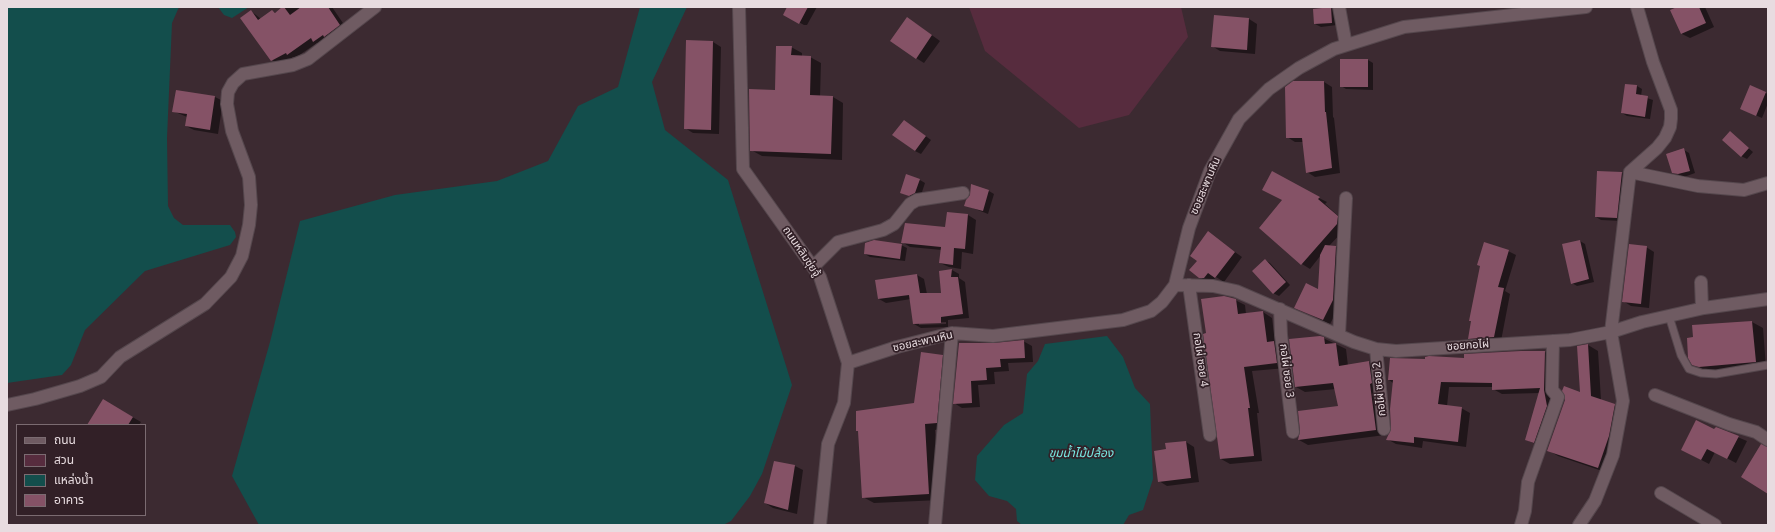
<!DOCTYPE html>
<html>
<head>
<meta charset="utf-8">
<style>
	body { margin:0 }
	#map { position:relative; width:1775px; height:532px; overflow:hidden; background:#3c2a31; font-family:"Nunito Sans","Noto Sans Thai",sans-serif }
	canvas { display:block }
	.frame { position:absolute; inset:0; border:8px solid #e8dce0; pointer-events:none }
	.legend { position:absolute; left:16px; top:424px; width:130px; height:92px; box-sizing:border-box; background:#322027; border:1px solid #7b6b71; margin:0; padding:5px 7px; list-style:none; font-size:12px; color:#e8dce0 }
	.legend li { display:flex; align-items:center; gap:8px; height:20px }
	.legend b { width:20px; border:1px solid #7b6b71 }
</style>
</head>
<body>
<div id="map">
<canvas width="1775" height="532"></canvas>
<div class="frame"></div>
<ul class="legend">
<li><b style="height:5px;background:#6f5b62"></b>ถนน</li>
<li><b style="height:11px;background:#572c3e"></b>สวน</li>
<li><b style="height:11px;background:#134e4c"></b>แหล่งน้ำ</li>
<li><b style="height:11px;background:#855266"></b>อาคาร</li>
</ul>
</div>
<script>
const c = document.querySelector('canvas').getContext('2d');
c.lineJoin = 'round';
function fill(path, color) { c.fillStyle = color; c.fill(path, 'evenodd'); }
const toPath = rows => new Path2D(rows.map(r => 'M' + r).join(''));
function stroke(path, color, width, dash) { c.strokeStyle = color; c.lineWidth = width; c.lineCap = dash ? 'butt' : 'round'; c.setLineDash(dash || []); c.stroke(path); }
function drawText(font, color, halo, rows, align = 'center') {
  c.font = font + ' "Nunito Sans","Noto Sans Thai",sans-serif'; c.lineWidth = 3.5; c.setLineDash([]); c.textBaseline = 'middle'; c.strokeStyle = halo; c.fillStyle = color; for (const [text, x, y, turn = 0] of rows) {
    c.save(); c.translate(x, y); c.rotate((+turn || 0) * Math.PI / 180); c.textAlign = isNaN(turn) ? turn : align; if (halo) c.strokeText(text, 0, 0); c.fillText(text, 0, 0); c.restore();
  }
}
const green = toPath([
	[969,7,1181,7,1188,37,1129,115,1079,128,985,51]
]);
const water = toPath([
	[7,7,179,7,172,23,167,138,168,206,174,218,183,225,230,225,235,232,236,237,230,245,145,271,85,330,71,365,62,375,7,383],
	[218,7,249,7,232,18,224,15],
	[640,7,687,7,652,82,665,130,728,180,792,385,762,474,750,496,731,521,723,525,259,525,232,476,270,342,300,221,395,195,497,181,548,161,578,106,618,87],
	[1107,336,1123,357,1135,388,1150,404,1153,479,1143,510,1129,515,1123,525,1022,525,1017,521,1016,509,1007,501,989,496,975,480,977,456,1004,425,1023,413,1027,374,1038,361,1045,344]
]);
const shadow = toPath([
	[284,7,332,7,347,29,321,45,317,43,295,58,293,57,280,65,272,60,241,18,251,11,261,19,272,11,276,13],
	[788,7,817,7,807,25,804,25,784,14],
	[1679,7,1705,7,1714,27,1690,38,1682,34,1671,11],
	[1330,8,1336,11,1337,25,1321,27,1315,24],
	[1215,16,1249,19,1257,24,1255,54,1220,51,1212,46],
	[915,23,940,41,924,63,916,58],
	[687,41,713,42,721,47,719,134,693,133,685,128],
	[791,47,802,53,802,57,810,57,821,63,820,97,833,97,843,103,842,160,762,156,751,150,776,91],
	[1341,60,1368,60,1373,63,1373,90,1346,89,1341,86],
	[1294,82,1324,82,1332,87,1333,117,1334,118,1340,173,1315,177,1307,172,1304,142,1295,142,1287,137],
	[1637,86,1642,89,1641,96,1653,100,1650,119,1627,116,1622,113],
	[1750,86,1768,94,1768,103,1762,118,1746,111],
	[215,97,223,101,218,134,194,130,186,126,187,117,173,111],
	[909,124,931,140,921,154,915,151],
	[1730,133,1753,152,1747,159,1741,156],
	[1684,150,1689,153,1695,173,1684,177,1673,172],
	[1622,173,1627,176,1622,221,1601,220,1596,217],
	[920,180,925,183,921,195,915,198,902,193],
	[989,191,994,194,988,214,965,205],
	[1319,198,1327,202,1325,204,1345,222,1345,229,1329,246,1336,247,1343,251,1340,305,1330,324,1295,307,1319,291,1321,255,1310,269,1302,264,1260,227],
	[968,215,976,220,973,254,962,252,961,269,949,267,940,263,942,250,910,247,902,242,946,228],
	[1208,233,1242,257,1224,282,1216,277,1212,282,1208,282,1200,277,1198,261],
	[1580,241,1585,244,1594,282,1577,286,1572,283],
	[901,245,907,248,905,261,870,257,865,254],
	[1646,247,1654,252,1649,308,1631,306,1623,301],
	[1508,251,1516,255,1505,291,1510,294,1501,341,1476,343,1469,338,1481,266],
	[1265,260,1270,263,1290,285,1279,296,1273,293],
	[952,270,959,274,959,278,965,282,969,318,948,320,948,327,921,328,914,324,911,299,886,303,879,299,876,281,917,275,924,279,927,294,942,294,940,272],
	[946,322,946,324,919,325,919,323],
	[1235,300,1245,305,1246,314,1263,312,1272,318,1275,342,1283,347,1286,368,1252,371,1259,413,1257,413,1262,461,1230,464,1221,459,1207,334],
	[1752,322,1763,328,1766,368,1711,373,1693,364,1693,326],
	[1323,338,1346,349,1348,366,1369,362,1378,367,1379,389,1385,435,1308,445,1299,440,1339,407,1336,389,1305,392,1296,387],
	[1023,341,1032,346,1033,362,1008,363,1009,371,994,372,995,384,978,385,980,407,962,408,954,403,994,344],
	[1588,345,1598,351,1601,400,1625,411,1608,473,1558,456,1548,450,1581,393],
	[1545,352,1553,357,1553,395,1543,447,1526,440,1540,393,1502,394,1493,389,1493,387,1449,387,1447,406,1461,408,1470,413,1466,447,1423,441,1422,448,1396,444,1387,439,1392,429,1393,383,1389,380,1426,360,1465,359],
	[942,356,953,362,947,428,935,430,940,500,874,503,863,497],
	[103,400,141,422,139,425,89,425],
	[1716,428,1747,441,1736,463,1715,452,1709,464,1690,454],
	[1186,442,1194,447,1199,482,1167,486,1159,481,1167,450,1166,444],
	[795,466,803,470,797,514,773,508,765,503]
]);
const building = toPath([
	[282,7,284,7,290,15,301,7,328,7,340,25,324,37,323,35,313,42,311,38,287,55,286,53,271,61,240,18,251,10,258,20,272,10,275,13],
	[787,7,808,7,799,24,783,15],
	[1331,7,1332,23,1314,24,1313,9],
	[1677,7,1699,7,1706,23,1681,34,1670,10],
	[1214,15,1249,18,1247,50,1211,47],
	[907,17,932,35,916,59,890,41],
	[686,40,713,41,711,130,684,129],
	[776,46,792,46,791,55,811,56,810,95,833,96,831,154,750,151,749,89,775,90],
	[1340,59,1368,59,1368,87,1340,87],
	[1293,81,1324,81,1325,112,1326,112,1332,168,1306,173,1302,138,1286,138,1285,87],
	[1625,84,1637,85,1636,94,1648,96,1645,117,1621,113],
	[1750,85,1766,92,1756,116,1740,109],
	[176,90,215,96,210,130,185,126,187,114,172,112],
	[904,120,926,136,915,151,892,135],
	[1730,131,1749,148,1741,157,1722,140],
	[1684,148,1690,171,1678,174,1672,173,1666,154],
	[1272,171,1320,197,1318,199,1338,216,1337,224,1301,265,1259,228,1282,200,1262,190],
	[1597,171,1622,172,1617,218,1595,217],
	[906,174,920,179,915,193,909,196,900,193],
	[971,184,989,190,983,211,964,206,966,200,970,195],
	[947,212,968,214,965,249,954,248,953,265,939,263,941,247,901,243,905,223,945,227],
	[1208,231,1235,252,1215,278,1208,273,1204,278,1199,278,1189,270,1197,261,1190,256],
	[874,240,902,244,900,259,864,254,865,243],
	[1580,240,1589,279,1571,284,1562,244],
	[1484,242,1509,250,1498,287,1504,288,1494,337,1468,339,1471,321,1469,321,1480,266,1477,265],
	[1629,244,1647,246,1641,304,1622,302],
	[1325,245,1336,246,1333,300,1323,320,1294,308,1306,283,1318,289,1320,255],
	[1265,259,1286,282,1273,294,1252,271],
	[952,269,951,277,958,277,963,314,941,317,941,323,913,324,909,295,878,299,875,280,917,274,920,293,941,293,939,271],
	[1224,296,1236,299,1238,314,1263,311,1267,342,1274,341,1277,363,1244,367,1250,408,1248,408,1254,456,1220,459,1203,334,1206,333,1201,299],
	[1752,321,1756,362,1699,367,1692,365,1688,358,1687,338,1693,337,1692,325],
	[1320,336,1324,337,1325,344,1336,343,1339,366,1369,361,1372,383,1370,384,1376,430,1298,440,1300,431,1298,411,1338,406,1333,383,1295,387,1289,339],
	[1024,340,1025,358,1000,359,1001,367,986,368,987,380,971,381,972,403,953,404,959,343,994,343],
	[1588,344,1591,396,1615,404,1609,436,1598,468,1547,451,1565,400,1562,391,1564,386,1580,392,1577,346],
	[1521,351,1545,351,1544,390,1547,406,1534,443,1525,440,1540,388,1492,390,1492,383,1441,382,1438,404,1462,407,1458,442,1414,437,1414,443,1386,440,1391,429,1390,409,1393,380,1388,380,1390,358,1425,359,1425,357,1429,356,1464,358,1464,354],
	[921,352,943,355,937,423,925,424,929,494,862,498,858,431,856,431,856,411,914,403],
	[103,399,133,417,128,425,87,425],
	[1696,420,1714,429,1716,427,1739,436,1727,459,1707,449,1701,460,1681,450],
	[1186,441,1191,478,1158,482,1154,451,1166,449,1165,443],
	[1761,444,1768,447,1768,494,1741,477],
	[774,461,795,465,788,510,764,503]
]);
const lane = toPath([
	[1669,316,1681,355,1689,369,1701,373,1716,374,1768,365]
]);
const street = toPath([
	[739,7,743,169,820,277,848,363,844,403,828,444,820,525],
	[1339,7,1346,45],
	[1630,172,1657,148,1665,138,1670,127,1671,119,1671,110,1653,62,1637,7],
	[813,267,838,242,883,230,894,224,910,204,917,200,963,193],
	[1701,282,1702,308],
	[1175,285,1213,286,1236,291,1354,342,1376,349,1396,351,1570,340,1611,332,1642,322,1704,308,1768,299],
	[1189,285,1210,435],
	[1280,309,1281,335,1293,432],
	[1339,335,1346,198],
	[1376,349,1384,429],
	[848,363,897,347,952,333,993,336,1123,320,1151,311,1162,302,1175,285,1189,228,1210,171,1239,119,1269,89,1299,68,1334,49,1404,27,1586,7],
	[1655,395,1729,424,1756,432,1768,440],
	[7,405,35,399,80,386,101,377,120,357,205,304,231,277,242,256,249,225,251,205,249,177,232,131,227,104,228,92,233,83,243,74,293,65,308,59,375,7],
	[1661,493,1715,525],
	[935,525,952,333],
	[1521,525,1525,511,1528,482,1558,397,1552,390,1553,341],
	[1579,525,1595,501,1613,455,1623,401,1611,332,1630,172,1698,186,1744,190,1768,183]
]);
const streetNames = [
	["ซอยสะพานหิน",1206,186,-67],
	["ถนนหลิมซุ่ยจู้",801,252,56],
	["ซอยสะพานหิน",923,342,-13],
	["ซอยกอไผ่",1468,346,-4],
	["กอไผ่ ซอย 4",1200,360,82],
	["กอไผ่ ซอย 3",1286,371,83],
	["กอไผ่ ซอย 2",1380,389,-96]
];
const waterNames = [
	["ขุมน้ำไม้ปล้อง",1081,454]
];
fill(green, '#572c3e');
fill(water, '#134e4c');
fill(shadow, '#0007');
fill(building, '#855266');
stroke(lane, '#55474d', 9);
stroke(street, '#55474d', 14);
stroke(lane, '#6f5b62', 7);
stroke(street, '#6f5b62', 12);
drawText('11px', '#e8dce0', '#322027', streetNames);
drawText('italic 12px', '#78e9e3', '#322027', waterNames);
</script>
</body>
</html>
